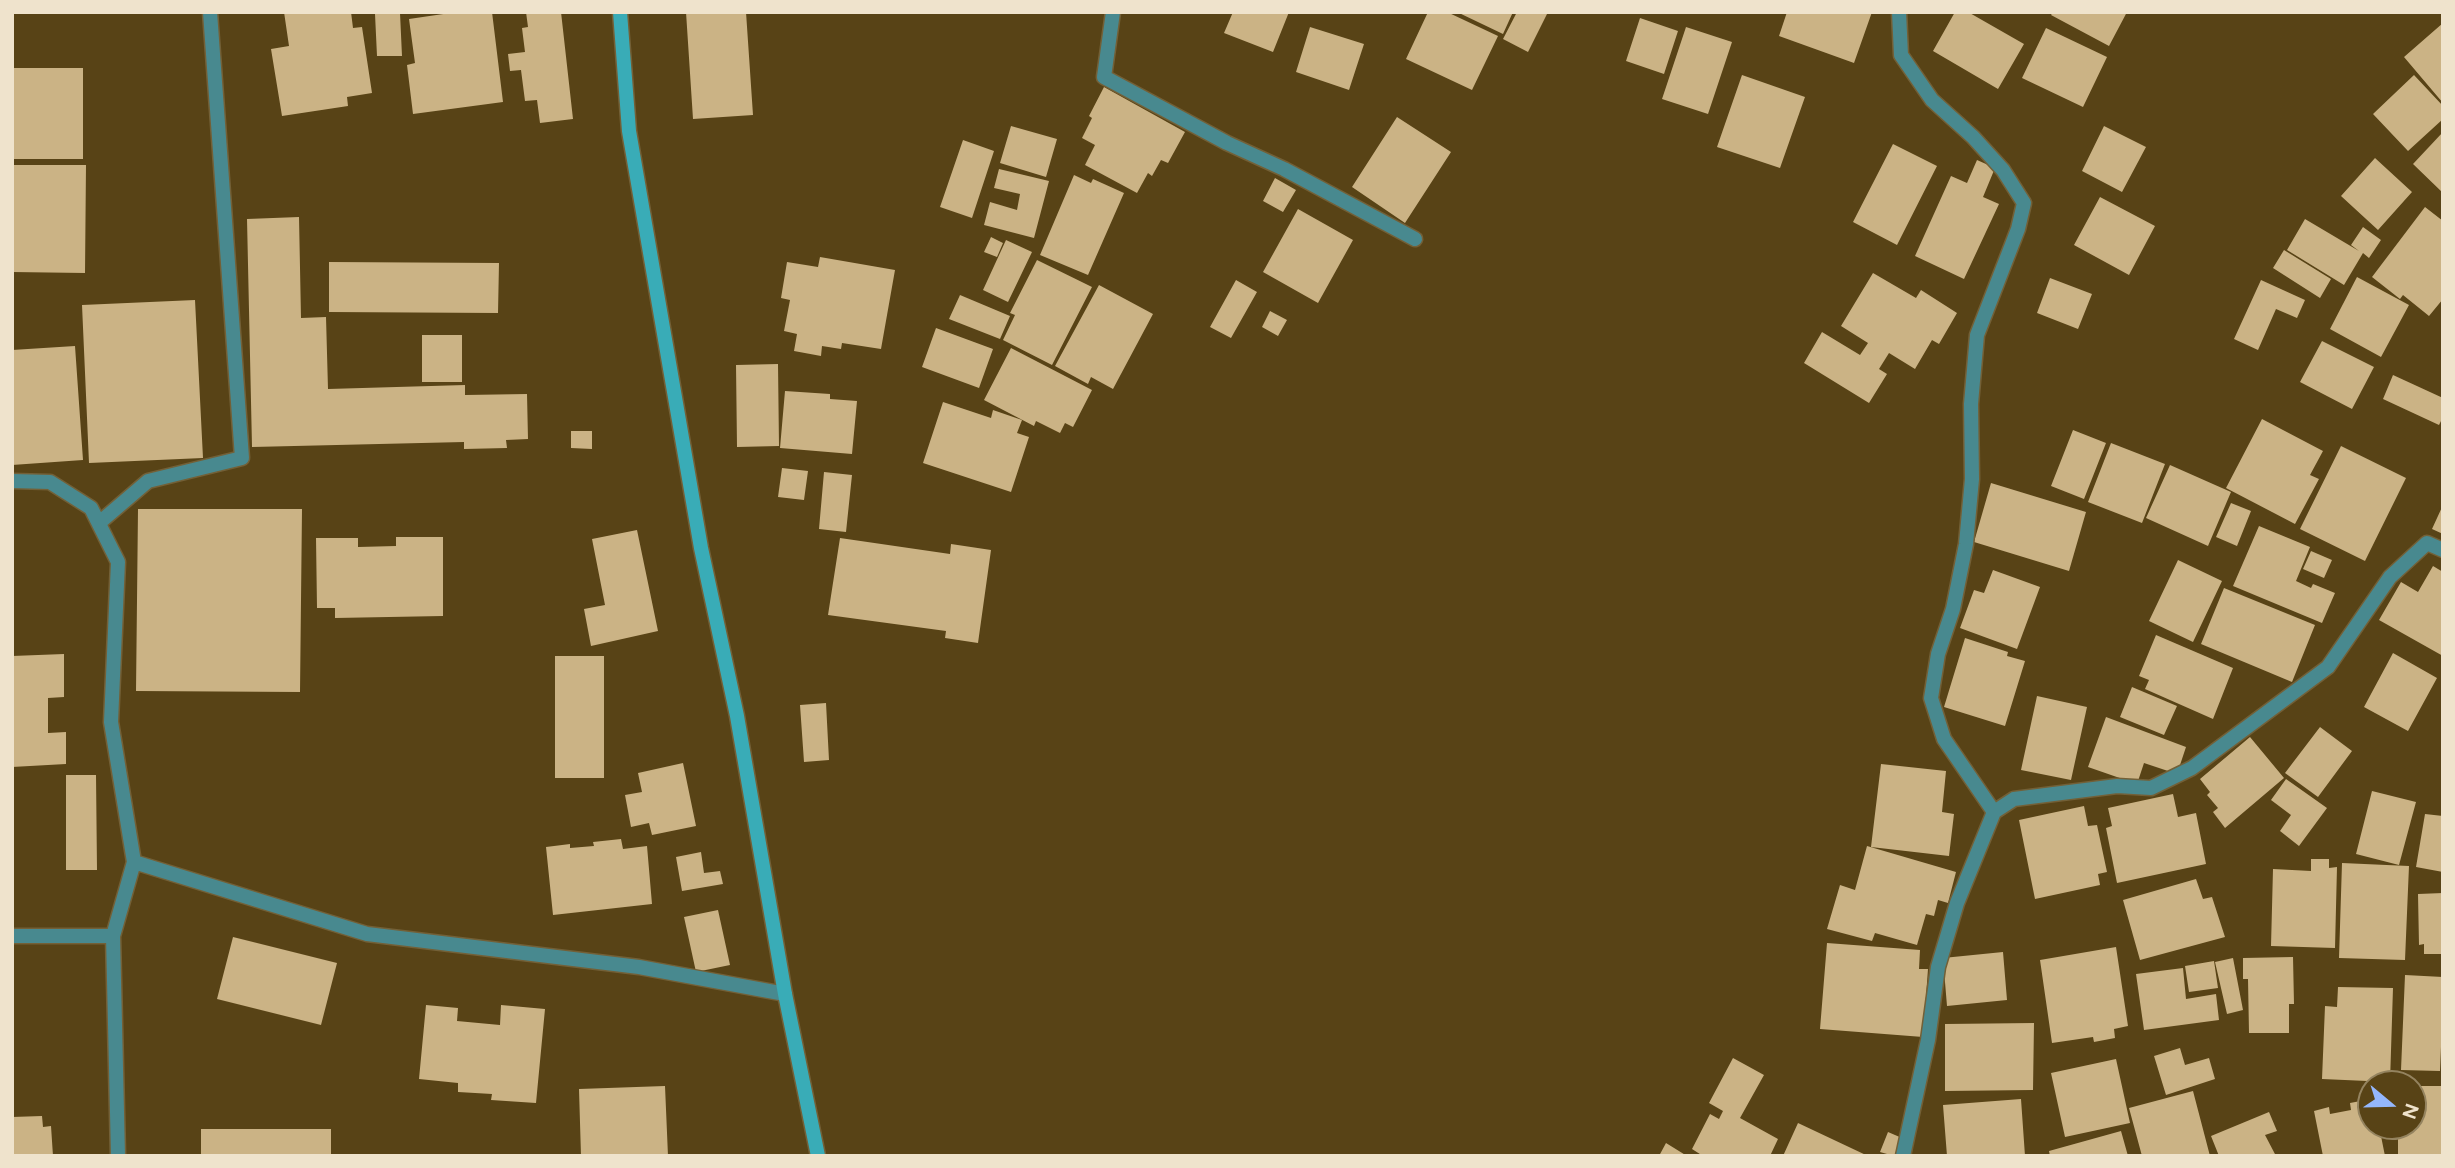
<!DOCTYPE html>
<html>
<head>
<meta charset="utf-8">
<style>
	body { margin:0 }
	#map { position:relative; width:2455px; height:1168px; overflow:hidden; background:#584316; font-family:Figtree,sans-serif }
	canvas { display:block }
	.frame { position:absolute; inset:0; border:14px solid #efe3cc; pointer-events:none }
	.north { position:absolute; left:2357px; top:1070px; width:70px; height:70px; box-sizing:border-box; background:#584316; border:2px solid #94835f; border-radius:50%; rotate:109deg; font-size:19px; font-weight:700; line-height:28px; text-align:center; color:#efe3cc }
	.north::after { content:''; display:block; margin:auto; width:24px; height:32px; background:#94b7fd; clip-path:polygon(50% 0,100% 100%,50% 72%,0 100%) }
</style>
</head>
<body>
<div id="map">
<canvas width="2455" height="1168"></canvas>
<div class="frame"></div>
<div class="north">N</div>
</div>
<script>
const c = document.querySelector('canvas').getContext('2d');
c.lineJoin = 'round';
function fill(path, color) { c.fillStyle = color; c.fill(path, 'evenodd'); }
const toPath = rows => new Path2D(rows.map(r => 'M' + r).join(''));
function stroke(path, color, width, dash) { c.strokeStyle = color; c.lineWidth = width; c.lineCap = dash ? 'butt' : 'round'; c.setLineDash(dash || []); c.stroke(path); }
const building = toPath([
	[284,12,351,12,353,28,362,27,372,93,347,97,348,106,282,116,271,49,289,46],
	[457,12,492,12,503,102,413,114,407,65,415,63,409,19],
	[526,12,561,12,573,119,540,123,537,100,525,101,521,70,510,71,508,54,525,52,522,28,528,27],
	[686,12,746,12,753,115,693,119],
	[1233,12,1289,12,1273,52,1224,33],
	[1428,12,1447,12,1498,36,1472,90,1406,59],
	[1457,12,1513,12,1503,34],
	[1517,12,1548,12,1528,52,1503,39],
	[1787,12,1872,12,1854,63,1779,36],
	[1955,12,1968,12,2024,44,1998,89,1933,51],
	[2053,12,2127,12,2109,46,2051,15],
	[400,13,402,56,377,56,375,14],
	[1640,18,1678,31,1664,74,1626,61],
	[2443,23,2443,103,2404,57],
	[1310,27,1364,44,1349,90,1296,72],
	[1686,27,1732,42,1708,114,1662,99],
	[2046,28,2107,57,2083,107,2022,78],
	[12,68,83,68,83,159,12,159],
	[1742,75,1805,97,1780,168,1717,147],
	[2414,75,2443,106,2443,119,2408,151,2373,114],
	[1104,87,1185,132,1168,163,1161,160,1152,176,1148,173,1137,193,1085,165,1095,145,1082,138,1092,118,1089,116],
	[1397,117,1451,152,1405,223,1352,187],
	[1011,126,1057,139,1046,177,1000,163],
	[2104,126,2146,147,2122,192,2082,171],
	[2443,132,2443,193,2413,164],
	[963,140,994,151,972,218,940,207],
	[1893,144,1937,166,1897,245,1853,222],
	[2375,158,2412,192,2378,230,2341,196],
	[1977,160,1995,168,1983,197,1999,204,1964,279,1915,256,1951,176,1967,183],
	[12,165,86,165,85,273,12,272],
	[999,169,1049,181,1034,238,984,225,990,202,1017,210,1020,194,994,188],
	[1074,175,1091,183,1093,179,1124,193,1088,275,1040,255],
	[1275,178,1296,190,1283,212,1263,201],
	[2100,197,2155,226,2129,275,2074,245],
	[2425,207,2443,221,2443,299,2429,316,2403,295,2400,299,2372,277],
	[1298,209,1353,240,1318,303,1263,272],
	[299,217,301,318,326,317,328,389,465,385,465,395,527,394,528,439,506,440,507,448,464,449,464,442,252,447,247,219],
	[2305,219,2359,251,2351,245,2363,227,2381,240,2369,258,2363,253,2344,285,2287,250],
	[991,237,1003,243,997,257,984,252],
	[1006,240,1032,252,1008,302,983,290],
	[2284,250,2331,279,2320,298,2273,268],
	[820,257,895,270,881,349,842,343,841,349,822,346,821,356,794,351,797,334,784,331,790,300,781,298,787,262,818,267],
	[1037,260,1092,287,1052,365,1003,340,1015,315,1010,313],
	[329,262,499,263,498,313,329,312],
	[1873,273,1916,298,1921,290,1957,313,1939,344,1932,340,1915,369,1889,353,1879,369,1887,374,1869,403,1804,363,1822,332,1860,355,1868,343,1841,326],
	[2357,277,2409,305,2381,357,2330,329],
	[2050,278,2092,294,2078,329,2037,313],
	[1236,280,1257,292,1231,338,1210,327],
	[2261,280,2305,300,2297,318,2276,309,2258,350,2234,339],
	[1099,285,1153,314,1113,389,1091,377,1088,384,1055,366],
	[960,295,1010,316,1000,339,949,319],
	[195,300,203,458,89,463,82,305],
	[1270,311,1287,320,1278,336,1262,327],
	[936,328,993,349,979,388,922,367],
	[422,335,462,335,462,382,422,382],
	[2322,341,2374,367,2352,409,2300,382],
	[75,346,83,460,12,465,12,350],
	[1011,348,1092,390,1073,427,1065,423,1060,433,1036,421,1034,426,984,400],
	[778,364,779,446,737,447,736,365],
	[2393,375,2443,398,2443,417,2439,425,2383,399],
	[785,391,830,394,830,399,857,401,852,454,780,448],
	[943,402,991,418,993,410,1022,420,1017,433,1029,437,1011,492,923,463],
	[2262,419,2323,451,2310,475,2319,479,2295,524,2226,488],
	[2073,430,2106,443,2084,499,2051,486],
	[571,431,592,431,592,449,571,448],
	[2111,443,2165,464,2142,523,2088,502],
	[2341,446,2406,478,2365,561,2300,529],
	[2170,465,2231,492,2208,546,2146,518],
	[782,468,808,471,804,500,778,497],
	[824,472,852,475,846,532,819,529],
	[1991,483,2086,512,2069,571,1974,542],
	[2231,503,2251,511,2237,546,2216,537],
	[2443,505,2443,534,2432,529],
	[138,509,302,509,300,692,136,691],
	[2259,526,2310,547,2296,581,2311,588,2313,584,2335,593,2322,623,2233,586],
	[637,530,658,631,591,646,584,609,605,605,592,539],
	[396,537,443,537,443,616,335,618,335,608,317,608,316,538,358,538,358,547,396,546],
	[840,538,950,554,951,544,991,550,978,643,945,638,946,631,828,615],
	[2311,551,2332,560,2324,578,2303,569],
	[2178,560,2222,581,2193,642,2149,621],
	[2433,566,2443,572,2443,656,2379,620,2401,582,2418,592],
	[1993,570,2040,587,2017,649,1960,628,1974,590,1984,593],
	[2224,588,2315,625,2292,682,2201,644],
	[2156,635,2233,668,2213,719,2145,689,2149,680,2139,676],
	[1965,638,2008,652,2007,656,2025,661,2005,726,1944,707],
	[2393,653,2437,678,2408,731,2364,707],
	[64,654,64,697,48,698,48,733,66,732,66,764,12,767,12,656],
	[555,656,604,656,604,778,555,778],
	[2132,687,2177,706,2164,735,2120,717],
	[2037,696,2087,707,2071,780,2021,770],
	[826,703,829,760,804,762,800,705],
	[2106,717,2186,747,2177,774,2144,763,2137,784,2088,767],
	[2320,727,2352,751,2318,797,2285,773],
	[2250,737,2284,778,2225,828,2213,812,2218,808,2207,795,2210,792,2200,779],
	[683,763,696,826,652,835,649,823,631,827,625,795,642,792,638,773],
	[1881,764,1946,771,1942,812,1954,814,1949,856,1871,847],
	[66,775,96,775,97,870,66,870],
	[2286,779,2327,808,2299,846,2280,831,2291,815,2271,800],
	[2372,791,2416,802,2399,865,2356,854],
	[2173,794,2178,817,2196,813,2206,864,2117,883,2106,828,2112,826,2108,808],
	[2084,806,2088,826,2097,825,2107,872,2098,874,2100,885,2035,899,2019,820],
	[2425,814,2443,816,2443,872,2416,867],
	[621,839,623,849,647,846,652,904,553,915,546,847,570,844,570,848,594,846,593,842],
	[1867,846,1956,872,1948,903,1938,900,1934,916,1926,914,1917,945,1875,933,1872,941,1827,929,1840,885,1855,890],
	[701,852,704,873,720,871,723,884,682,891,676,857],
	[2311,859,2329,859,2329,868,2337,867,2335,948,2271,946,2273,869,2311,871],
	[2342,863,2409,866,2405,960,2339,958],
	[2196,879,2203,899,2212,897,2225,937,2140,960,2123,900],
	[2443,893,2443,954,2424,954,2424,944,2419,945,2418,894],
	[718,910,730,965,696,972,684,917],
	[233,937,337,963,321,1025,217,999],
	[1827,943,1920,950,1919,969,1928,969,1923,1037,1820,1029],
	[2116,947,2128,1026,2114,1029,2115,1038,2094,1042,2093,1037,2052,1043,2040,960],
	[2003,952,2007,1000,1947,1006,1943,958],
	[2293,957,2294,1004,2289,1004,2289,1033,2249,1033,2248,979,2243,979,2243,958],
	[2233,958,2243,1010,2227,1014,2215,962],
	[2214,961,2218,988,2189,992,2185,966],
	[2183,968,2186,999,2216,994,2219,1020,2144,1030,2136,974],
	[2405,975,2443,977,2443,1047,2441,1047,2440,1071,2401,1070],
	[2338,987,2393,988,2390,1082,2322,1079,2325,1006,2337,1007],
	[426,1005,458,1008,457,1021,500,1025,501,1005,545,1009,536,1103,491,1100,492,1094,458,1092,458,1083,419,1079],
	[2034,1023,2033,1090,1945,1091,1945,1024],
	[2180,1048,2185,1065,2209,1058,2215,1079,2166,1095,2154,1056],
	[1733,1058,1764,1075,1740,1118,1778,1139,1770,1156,1703,1156,1692,1149,1710,1114,1719,1119,1723,1111,1709,1103],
	[2116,1059,2130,1123,2065,1137,2051,1073],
	[665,1086,668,1156,581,1156,579,1089],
	[2413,1086,2443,1086,2443,1156,2398,1156,2398,1126,2413,1126],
	[2193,1091,2210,1156,2142,1156,2129,1108],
	[2021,1099,2025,1156,1947,1156,1943,1105],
	[2371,1099,2371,1126,2379,1126,2385,1156,2323,1156,2314,1111,2329,1107,2330,1114,2351,1110,2350,1103],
	[2269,1112,2277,1131,2265,1135,2276,1156,2219,1156,2211,1136],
	[42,1116,43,1127,51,1126,53,1156,12,1156,12,1117],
	[1798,1123,1868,1156,1783,1156],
	[201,1129,331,1129,331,1156,201,1156],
	[2121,1131,2128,1156,2050,1156,2049,1151],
	[1888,1132,1902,1138,1894,1156,1880,1152],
	[1666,1143,1687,1156,1659,1156]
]);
const street = toPath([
	[1113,12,1104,77,1227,143,1284,169,1415,239],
	[1899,12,1901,55,1932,100,1973,137,2003,170,2024,203,2018,229,1977,335,1971,404,1972,479,1966,544,1953,609,1938,654,1931,698,1944,739,1994,812,1957,903,1938,967,1928,1040,1903,1156],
	[12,481,50,482,91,508,118,562,111,722,134,862],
	[99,523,148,481,242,458,210,12],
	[1994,812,2014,799,2117,786,2151,788,2192,768,2328,667,2390,577,2427,543,2443,550],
	[12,936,113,936,134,862,367,934,639,967,785,994],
	[113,936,118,1156]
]);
const secondary = toPath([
	[620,12,629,131,701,548,737,716,785,994,818,1156]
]);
fill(building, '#cbb385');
stroke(street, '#736037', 17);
stroke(secondary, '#736037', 17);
stroke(street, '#48898f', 14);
stroke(secondary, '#39acb7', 14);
</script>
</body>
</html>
